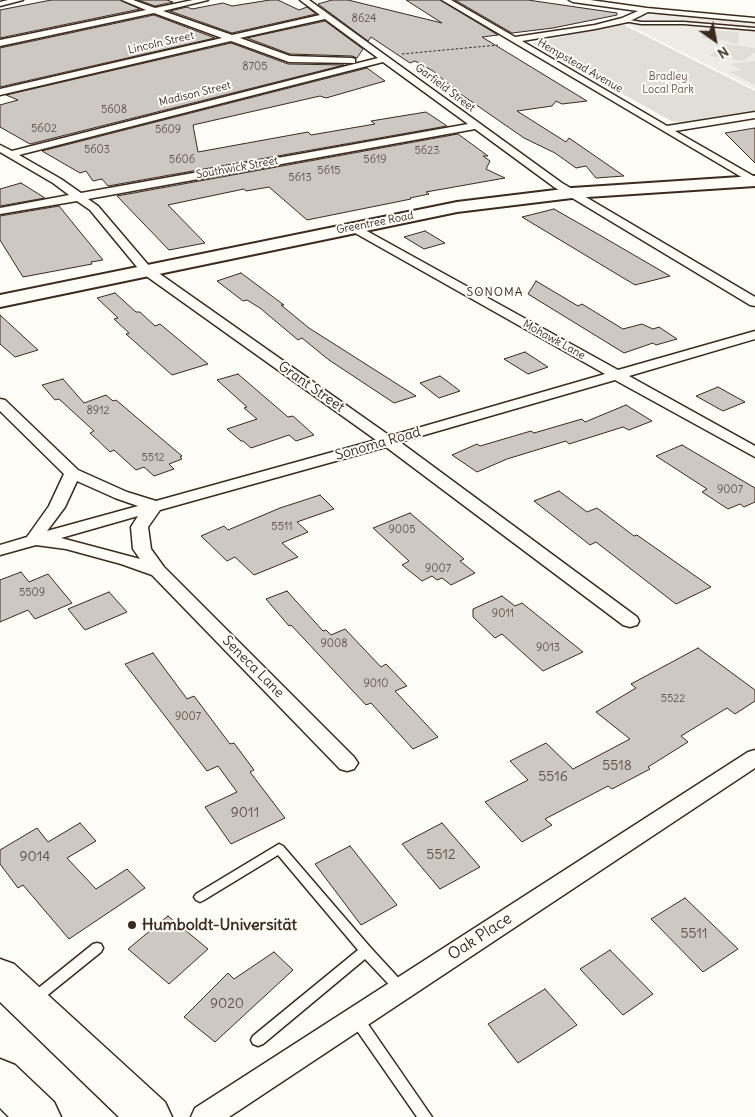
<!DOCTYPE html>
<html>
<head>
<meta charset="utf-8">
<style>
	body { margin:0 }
	#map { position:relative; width:755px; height:1117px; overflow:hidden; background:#fdfcf7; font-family:Delius,sans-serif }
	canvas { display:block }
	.north { position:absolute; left:690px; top:15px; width:50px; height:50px; -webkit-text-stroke:4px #fdfcf7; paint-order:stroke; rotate:147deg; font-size:14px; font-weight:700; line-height:20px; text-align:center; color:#3b2a1e }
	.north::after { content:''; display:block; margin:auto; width:18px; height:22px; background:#3b2a1e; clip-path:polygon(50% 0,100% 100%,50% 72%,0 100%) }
</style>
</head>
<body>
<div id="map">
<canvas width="755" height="1117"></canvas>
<div class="north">N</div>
</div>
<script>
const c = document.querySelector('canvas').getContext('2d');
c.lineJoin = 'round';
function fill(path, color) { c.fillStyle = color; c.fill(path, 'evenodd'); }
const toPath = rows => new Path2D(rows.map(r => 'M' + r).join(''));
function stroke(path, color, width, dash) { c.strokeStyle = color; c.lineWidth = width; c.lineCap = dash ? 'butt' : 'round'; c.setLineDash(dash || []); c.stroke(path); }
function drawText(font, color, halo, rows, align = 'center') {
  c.font = font + ' Delius,sans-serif'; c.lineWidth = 4; c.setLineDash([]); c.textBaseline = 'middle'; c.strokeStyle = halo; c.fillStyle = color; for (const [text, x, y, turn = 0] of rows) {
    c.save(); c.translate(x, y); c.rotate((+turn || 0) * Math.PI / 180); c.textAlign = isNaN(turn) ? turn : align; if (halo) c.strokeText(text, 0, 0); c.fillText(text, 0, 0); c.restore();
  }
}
const built = toPath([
	[661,14,755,21,755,89,624,23,646,15]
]);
const green = toPath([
	[622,24,755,91,755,110,680,122,671,121,532,43],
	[705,30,739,32,738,44,723,40,701,38],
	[725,44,755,48,755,52,744,61,709,56],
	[755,61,755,85,729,72,742,70,730,64]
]);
const building = toPath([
	[51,0,120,0,140,9,0,38,0,10,51,0],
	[138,0,167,0,173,2,155,6,138,0],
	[270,0,278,0,299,10,307,7,316,14,232,33,170,11,187,7,192,9,223,3,232,6,270,0],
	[332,0,348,0,442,23,406,0,440,0,498,35,482,37,587,101,562,104,556,101,552,106,517,111,566,142,569,138,624,176,596,178,586,166,576,168,555,153,524,138,459,93,433,71,415,61,410,63,371,37,368,41,318,4,332,0],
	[455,0,528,0,617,13,617,15,553,28,512,33,455,0],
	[154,15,215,38,0,87,0,48,154,15],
	[325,21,363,49,357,58,352,56,290,54,247,38,325,21],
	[231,43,288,64,344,65,30,144,0,127,0,105,18,100,6,95,231,43],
	[367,68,385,81,326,98,320,96,193,125,198,152,308,132,311,135,375,124,371,121,426,112,447,126,108,186,102,179,93,181,86,171,80,173,42,151,367,68],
	[755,128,755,163,725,133,755,128],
	[458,134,488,156,483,156,490,161,486,169,505,178,426,192,429,194,410,198,411,199,307,220,269,187,246,191,244,189,201,198,168,205,205,243,169,250,117,196,458,134],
	[21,183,45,198,0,206,0,189,21,183],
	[59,206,103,260,91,262,92,264,23,277,0,240,0,216,59,206],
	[554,209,603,237,670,276,635,285,522,217,554,209],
	[425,231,445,243,424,249,404,237,425,231],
	[241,273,284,305,281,305,309,328,416,396,394,403,329,360,302,338,298,340,260,308,247,300,243,301,217,281,241,273],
	[536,281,578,306,582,304,623,329,642,324,653,329,659,327,677,339,656,345,653,343,624,353,528,294,536,281],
	[115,293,136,312,140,312,155,326,160,324,208,364,172,375,126,334,129,333,114,319,118,318,97,298,115,293],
	[0,315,38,350,15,357,0,344,0,315],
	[525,352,548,367,528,374,504,359,525,352],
	[238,374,288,417,293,416,314,435,296,441,289,435,251,448,243,441,241,441,227,429,257,419,244,408,247,407,217,380,238,374],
	[440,376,447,381,460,391,439,398,420,383,440,376],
	[63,379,84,403,106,395,113,401,116,400,182,456,180,457,182,459,169,464,174,469,154,476,144,467,136,470,114,450,110,452,90,433,94,431,59,399,55,400,42,385,63,379],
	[718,387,745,402,723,411,696,396,718,387],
	[626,405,652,421,629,430,623,427,569,444,566,441,507,459,477,472,452,455,477,444,480,446,531,431,534,433,582,419,585,422,626,405],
	[682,445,755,488,755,502,744,507,740,504,728,509,702,492,707,489,656,456,682,445],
	[559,491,587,512,597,508,634,536,637,535,711,587,676,604,596,542,590,545,534,501,559,491],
	[320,495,334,509,297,522,308,532,282,543,298,557,254,575,235,557,227,561,201,536,224,526,228,530,280,508,320,495],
	[410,513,464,559,460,561,475,573,451,585,442,578,437,580,432,576,422,581,402,565,409,561,373,528,410,513],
	[21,572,29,582,48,574,72,603,35,619,28,610,0,622,0,580,21,572],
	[287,591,323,631,326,630,331,635,345,629,381,667,386,664,407,686,395,691,438,737,413,749,371,703,366,705,291,625,289,626,266,599,287,591],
	[109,592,127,612,85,630,68,609,109,592],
	[502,596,515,606,522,603,583,652,543,671,502,634,495,638,473,617,473,609,502,596],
	[698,648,755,690,755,701,735,714,727,708,681,736,688,742,648,767,650,769,612,789,608,786,545,819,552,825,522,842,485,802,528,780,510,761,546,743,573,769,630,739,596,712,636,688,631,684,698,648],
	[153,653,187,699,194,696,230,744,234,743,254,770,250,772,285,818,231,844,205,807,237,792,218,766,207,771,125,664,153,653],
	[80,823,96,841,67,858,96,889,127,869,145,888,69,939,23,885,18,888,0,864,0,850,37,828,48,842,80,823],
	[442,823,480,867,440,889,402,844,442,823],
	[350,846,397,905,361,925,315,864,350,846],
	[685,898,738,949,703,972,651,919,685,898],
	[168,916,208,949,169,984,128,949,168,916],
	[610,950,653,994,623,1015,580,969,610,950],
	[274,952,293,970,215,1042,184,1017,228,973,234,979,274,952],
	[545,989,577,1025,518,1063,488,1024,545,989]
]);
const path = toPath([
	[402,54,498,45]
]);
const lane = toPath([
	[624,19,641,22,684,22,755,28,755,30,684,24,641,24,624,21,624,19],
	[279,844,283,846,370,947,405,985,407,989,405,993,401,995,397,993,365,959,263,1044,258,1046,253,1044,251,1040,253,1036,358,950,278,855,204,900,200,902,196,900,194,897,196,894,279,844],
	[97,943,101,944,103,948,101,952,39,1002,35,1004,31,1002,29,998,31,994,93,944,97,943],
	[356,1012,361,1014,432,1117,417,1117,351,1022,350,1018,351,1014,356,1012]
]);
const street = toPath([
	[8,0,23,0,0,6,0,2,8,0],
	[122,0,133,0,155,8,193,0,208,0,163,11,232,35,320,15,300,0,309,0,562,183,755,297,755,306,750,305,554,187,475,129,88,199,98,206,150,267,390,436,605,374,348,229,346,227,348,225,356,225,618,370,755,331,755,339,629,376,755,446,755,457,615,380,400,442,637,617,639,621,637,625,630,627,623,625,386,447,160,510,148,527,151,549,164,567,354,757,358,763,354,769,347,771,340,769,152,575,121,564,66,549,36,545,0,555,0,545,27,537,49,506,64,474,0,411,0,399,5,400,78,470,127,492,156,501,376,440,142,273,90,210,77,201,0,214,0,208,69,195,53,183,0,152,0,145,12,151,378,58,325,19,240,38,290,56,352,58,355,59,355,63,289,62,231,41,0,95,0,89,222,38,154,13,0,46,0,40,146,10,122,0],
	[383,62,468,124,81,193,61,179,19,155,383,62],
	[77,481,115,498,138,506,47,531,65,507,77,481],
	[138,516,131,527,133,549,140,559,61,538,138,516],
	[442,0,451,0,515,37,595,25,622,18,638,11,573,2,569,0,590,0,647,8,755,18,755,22,648,12,628,22,595,29,522,41,667,126,755,112,755,118,675,131,755,177,755,185,442,0],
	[755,750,755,768,229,1117,191,1117,195,1108,748,752,755,750]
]);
const secondary = toPath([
	[755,176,755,186,572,198,457,212,0,307,0,295,457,202,572,188,755,176]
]);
const primary = toPath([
	[0,959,14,964,165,1102,172,1117,119,1117,0,1002,0,959],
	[0,1059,15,1065,54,1102,61,1117,9,1117,0,1108,0,1059]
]);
const markers = [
	[132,925,5,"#3b2a1e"]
];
const numberNames = [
	["8624",364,19],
	["8705",255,67],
	["5608",114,110],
	["5602",44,129],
	["5609",168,130],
	["5603",97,150],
	["5623",427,151],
	["5606",182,160],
	["5619",375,160],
	["5615",329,171],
	["5613",300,178],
	["8912",98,411],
	["5512",153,458],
	["9007",730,490],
	["5511",282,527],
	["9005",402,530],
	["9007",438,569],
	["5509",32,593],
	["9011",503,614],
	["9008",334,644],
	["9013",548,648],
	["9010",376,684],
	["5522",673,699],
	["9007",188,717]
];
const farStreetnames = [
	["Lincoln Street",161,43,-13],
	["Hempstead Avenue",580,66,30],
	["Garfield Street",445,88,37],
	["Madison Street",195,94,-14],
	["Southwick Street",237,168,-10],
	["Greentree Road",375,223,-11],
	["Mohawk Lane",554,340,29]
];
const farParknames = [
	["Bradley",668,77],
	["Local Park",668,90]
];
const farNeighbourhoodnames = [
	["SONOMA",495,293]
];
const streetNames = [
	["Grant Street",311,387,35],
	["Sonoma Road",378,444,-16],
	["Seneca Lane",253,667,45]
];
const nearNumbernames = [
	["5518",617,766],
	["5516",553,777],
	["9011",245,813],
	["5512",441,855],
	["9014",35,857],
	["5511",694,934],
	["9020",227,1004]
];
const nearPoinames = [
	["Humboldt-Universität",142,925]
];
const nearStreetnames = [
	["Oak Place",480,937,-33]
];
fill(built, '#efece7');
fill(green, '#e1ded7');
fill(building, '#cdc8c2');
stroke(building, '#3b2a1e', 1);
stroke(lane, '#3b2a1e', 3);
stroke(street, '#3b2a1e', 3);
stroke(secondary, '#3b2a1e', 4);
stroke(primary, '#3b2a1e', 3);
stroke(path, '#3b2a1e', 1, [2.5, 2]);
fill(lane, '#fdfcf7');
fill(street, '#fdfcf7');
fill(secondary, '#fdfcf7');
fill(primary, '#fdfcf7');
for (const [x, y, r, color] of markers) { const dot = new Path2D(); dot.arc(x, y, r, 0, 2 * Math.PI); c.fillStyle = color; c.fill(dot); stroke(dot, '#fdfcf7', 2); }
drawText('11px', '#605247', null, numberNames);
drawText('11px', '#3b2a1e', '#fdfcf7', farStreetnames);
drawText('11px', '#64574c', '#fdfcf7', farParknames);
c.letterSpacing = '1px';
drawText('12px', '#3b2a1e', '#fdfcf7', farNeighbourhoodnames);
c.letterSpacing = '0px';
drawText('14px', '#3b2a1e', '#fdfcf7', streetNames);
drawText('14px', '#605247', null, nearNumbernames);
drawText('bold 16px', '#3b2a1e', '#fdfcf7', nearPoinames, 'left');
drawText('16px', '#3b2a1e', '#fdfcf7', nearStreetnames);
</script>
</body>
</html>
